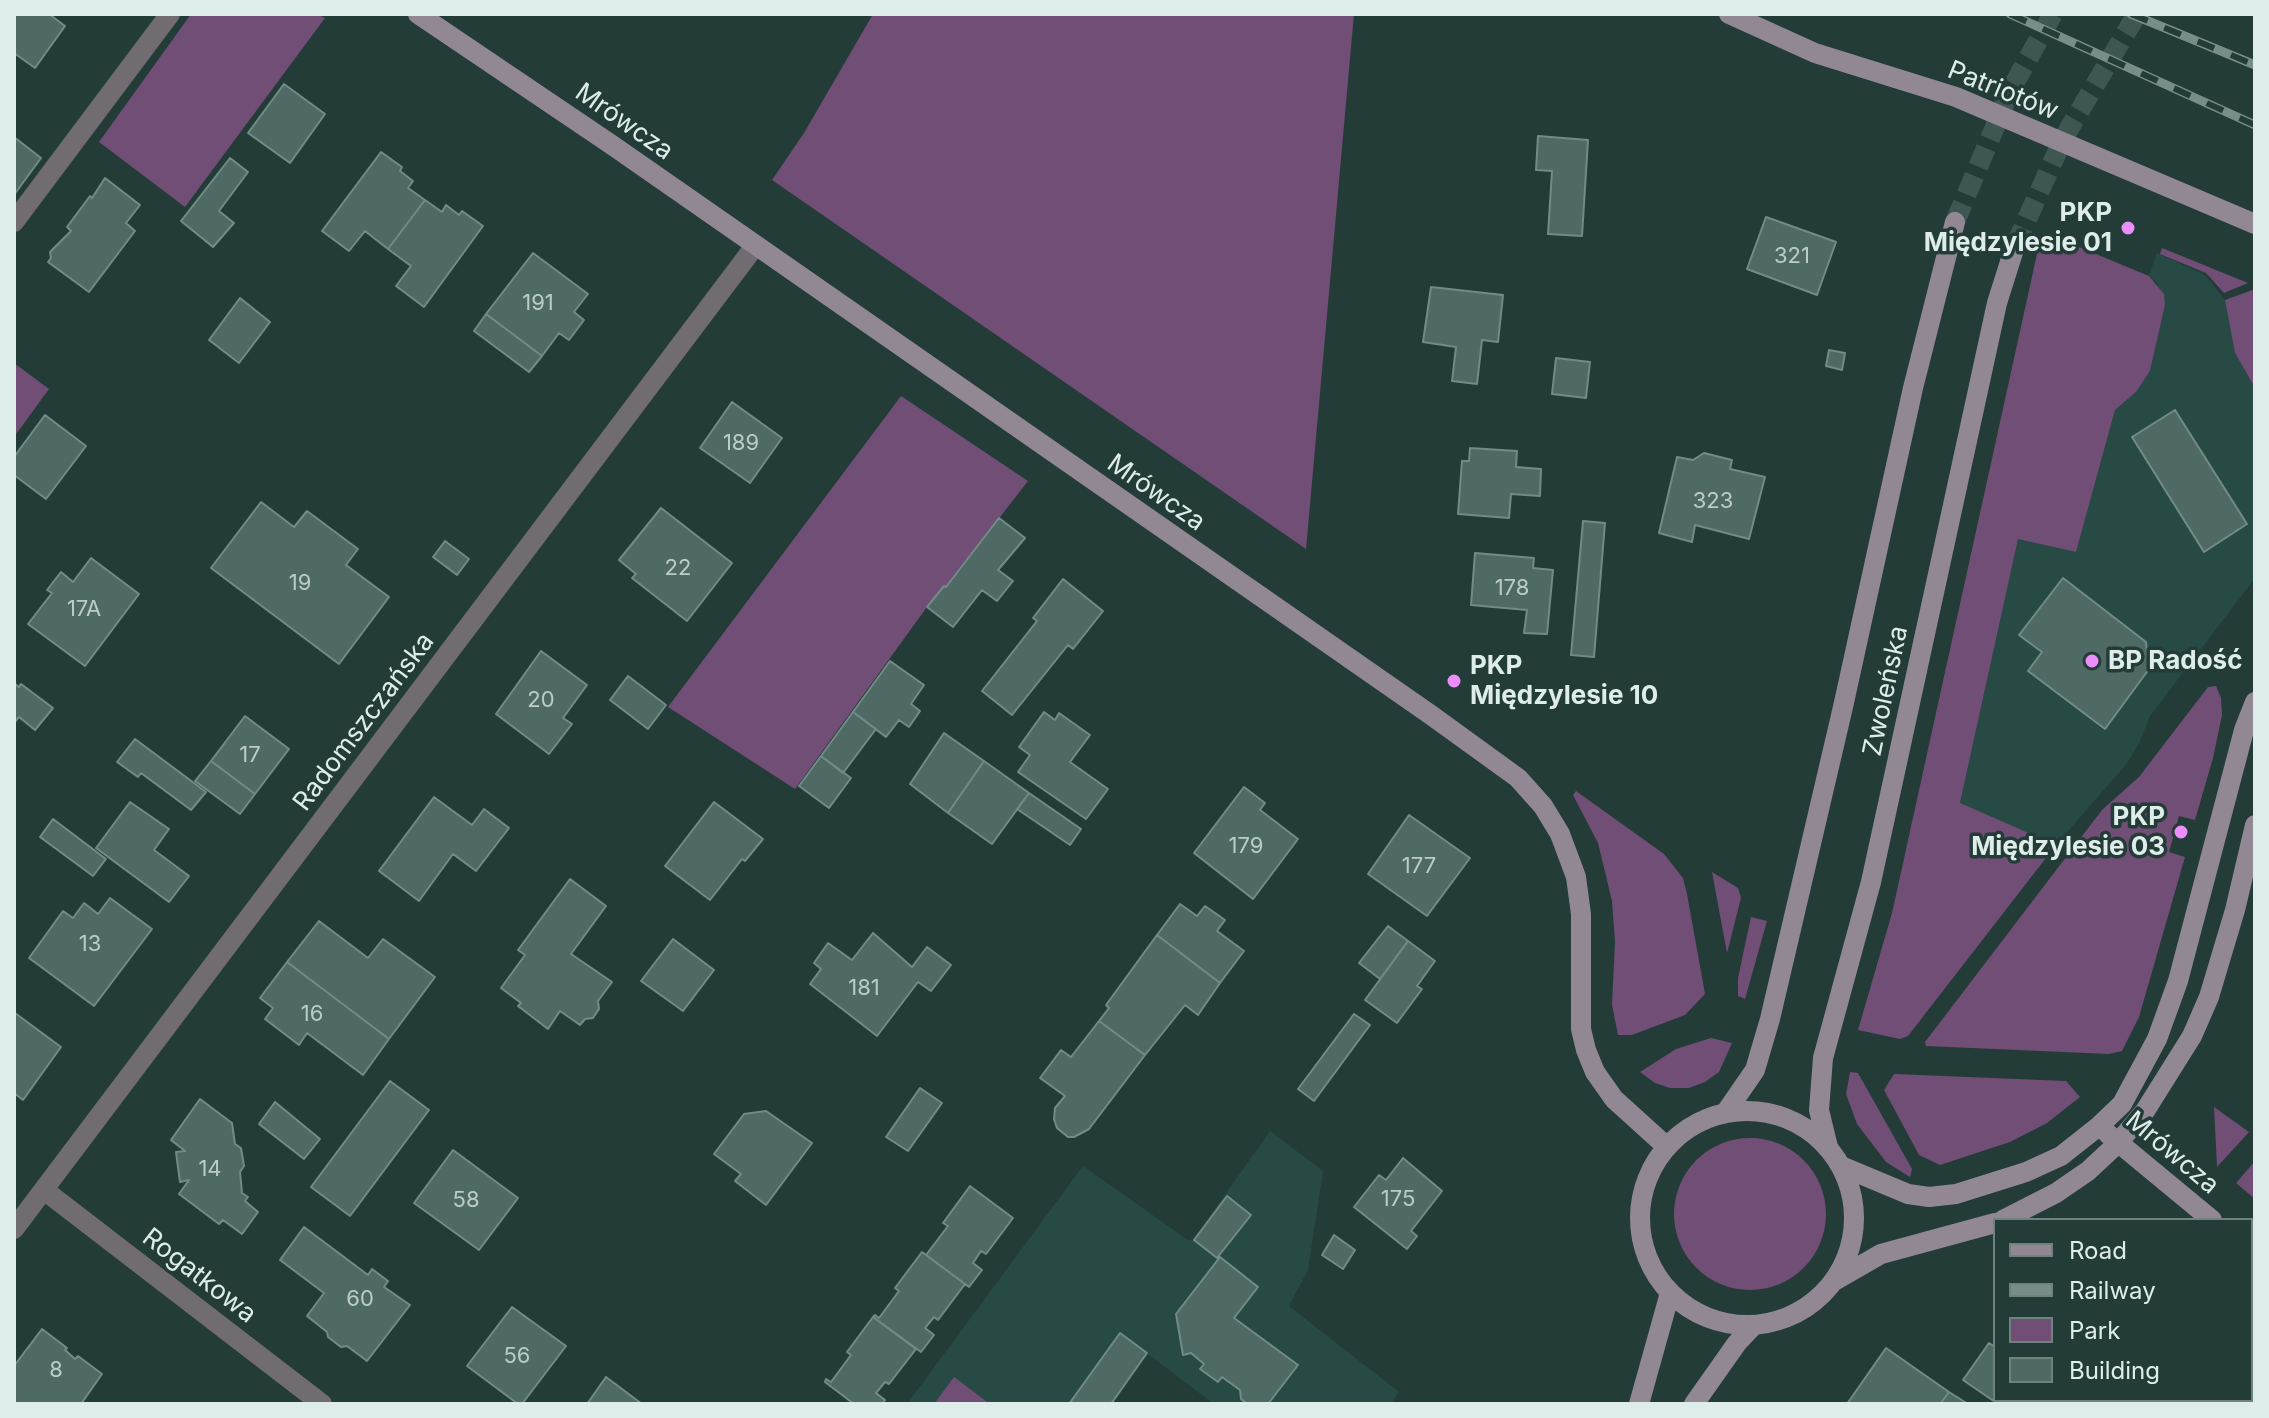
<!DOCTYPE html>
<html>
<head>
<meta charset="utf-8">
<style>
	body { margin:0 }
	#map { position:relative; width:2269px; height:1418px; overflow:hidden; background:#233c38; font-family:Inter,sans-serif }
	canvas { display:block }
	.frame { position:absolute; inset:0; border:16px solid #deedea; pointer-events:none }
	.legend { position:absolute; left:1993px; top:1218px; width:260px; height:184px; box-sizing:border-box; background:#233c38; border:2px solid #6e837f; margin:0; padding:10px 14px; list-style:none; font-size:24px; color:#deedea }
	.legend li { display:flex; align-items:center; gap:16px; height:40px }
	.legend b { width:40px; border:2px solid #6e837f }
</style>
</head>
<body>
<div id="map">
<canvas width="2269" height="1418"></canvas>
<div class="frame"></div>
<ul class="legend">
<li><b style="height:10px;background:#928894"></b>Road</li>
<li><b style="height:10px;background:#788d89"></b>Railway</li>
<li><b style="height:22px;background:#704e75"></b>Park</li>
<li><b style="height:22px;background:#4f6a65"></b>Building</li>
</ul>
</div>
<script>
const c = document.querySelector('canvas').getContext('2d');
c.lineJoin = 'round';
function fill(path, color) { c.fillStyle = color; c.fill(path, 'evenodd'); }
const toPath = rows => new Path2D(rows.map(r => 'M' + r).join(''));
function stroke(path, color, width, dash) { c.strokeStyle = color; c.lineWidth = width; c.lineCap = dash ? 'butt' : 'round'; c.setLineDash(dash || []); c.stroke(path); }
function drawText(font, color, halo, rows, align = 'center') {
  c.font = font + ' Inter,sans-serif'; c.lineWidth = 7; c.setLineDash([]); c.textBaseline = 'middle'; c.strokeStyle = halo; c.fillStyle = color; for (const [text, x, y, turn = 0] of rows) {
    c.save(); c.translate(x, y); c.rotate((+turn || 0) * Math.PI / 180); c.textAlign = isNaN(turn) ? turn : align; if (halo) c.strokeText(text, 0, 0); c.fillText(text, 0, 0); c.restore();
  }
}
const built = toPath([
	[2157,253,2205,275,2225,300,2235,353,2255,388,2255,578,2150,716,2140,741,2128,762,2056,845,1960,804,2018,538,2076,552,2115,410,2136,392,2150,371,2165,305,2158,284,2149,276],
	[1270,1131,1323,1171,1308,1270,1289,1306,1399,1392,1391,1404,1214,1404,1120,1333,1069,1404,907,1404,1083,1166,1188,1240,1193,1240]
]);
const green = toPath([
	[191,14,316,14,325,18,185,207,99,142],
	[873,14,1354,14,1306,549,772,180,804,133],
	[2050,235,2149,276,2164,294,2165,305,2150,371,2136,392,2115,410,2076,552,2018,539,1960,803,2056,845,1908,1036,1900,1039,1858,1030,1892,913,2037,254],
	[2162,248,2248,283,2224,293,2206,273,2160,254],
	[2255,289,2255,388,2235,353,2225,300],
	[14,363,49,389,14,437],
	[901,396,1028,481,946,587,944,586,927,607,795,789,668,707],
	[2216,686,2221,698,2222,715,2213,758,2195,820,2179,816,2169,852,2185,857,2139,1017,2122,1051,2109,1054,1926,1046,1925,1042,2102,810,2139,777,2208,687],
	[1576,791,1664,854,1683,878,1687,894,1705,994,1685,1015,1632,1035,1618,1035,1612,1005,1615,942,1612,901,1598,843,1573,795],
	[1712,872,1738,888,1741,898,1727,953],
	[1751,917,1767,921,1745,999,1738,996,1738,978],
	[1711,1038,1732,1043,1719,1072,1705,1082,1689,1088,1670,1088,1655,1083,1640,1072,1676,1049],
	[1850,1072,1858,1073,1912,1169,1910,1177,1886,1162,1857,1124,1846,1094],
	[1894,1074,2066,1081,2080,1097,2047,1123,2010,1142,1940,1165,1919,1155,1884,1090],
	[2214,1107,2249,1132,2217,1167],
	'1674 1214a76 76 0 1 1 152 0a76 76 0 1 1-152 0Z',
	[2255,1161,2255,1199,2236,1183],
	[954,1377,990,1404,934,1404]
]);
const building = toPath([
	[14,14,49,14,65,26,35,68,14,53,14,14],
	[284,84,325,114,290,163,248,133,284,84],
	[1538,136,1588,140,1582,236,1548,234,1552,171,1536,170,1538,136],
	[14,137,41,158,14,195,14,137],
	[381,152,402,167,400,171,413,181,408,188,425,200,388,249,365,231,349,251,322,231,381,152],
	[230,158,248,172,219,211,234,223,213,247,181,221,230,158],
	[105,178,140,205,126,223,135,231,89,292,48,262,51,258,50,252,71,231,67,227,90,196,92,198,105,178],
	[425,200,442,212,446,205,459,215,462,211,483,226,424,307,396,286,411,266,388,249,425,200],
	[1766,217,1836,242,1817,295,1747,269,1766,217],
	[533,253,588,294,574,312,584,320,569,340,559,333,542,356,486,314,533,253],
	[1431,287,1503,295,1498,342,1482,340,1477,384,1452,381,1456,347,1423,342,1431,287],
	[240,298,270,322,239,363,209,340,240,298],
	[486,314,542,356,529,372,474,331,486,314],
	[1829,350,1845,353,1842,370,1826,366,1829,350],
	[1556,358,1590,362,1586,398,1552,394,1556,358],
	[732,402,782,438,750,483,700,448,732,402],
	[2175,410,2247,524,2204,552,2132,437,2175,410],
	[45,415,86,446,46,499,14,475,14,457,45,415],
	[1470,448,1517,451,1516,467,1541,469,1540,496,1511,494,1509,518,1458,514,1462,461,1469,461,1470,448],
	[1704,453,1732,460,1730,469,1765,477,1749,539,1695,525,1692,542,1659,533,1677,457,1693,460,1704,453],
	[261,502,294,527,307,511,358,549,346,565,389,597,339,664,211,568,261,502],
	[661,508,732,563,687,621,632,578,636,574,619,560,661,508],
	[999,518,1025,538,998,570,1013,581,997,601,982,590,953,627,927,607,944,586,946,587,999,518],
	[1583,521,1605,523,1594,657,1571,655,1583,521],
	[445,541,469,559,457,575,433,557,445,541],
	[1475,553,1534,558,1533,568,1553,570,1547,634,1524,633,1527,610,1471,605,1475,553],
	[91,558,139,594,85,666,28,624,52,593,47,590,61,572,73,582,91,558],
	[2063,578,2146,642,2149,669,2105,729,2028,671,2042,652,2019,635,2063,578],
	[1063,579,1103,611,1073,649,1068,645,1012,715,982,691,1037,621,1033,618,1063,579],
	[541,651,587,685,563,718,572,724,549,754,496,714,541,651],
	[890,661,924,685,911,704,920,711,909,727,899,720,886,737,853,712,890,661],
	[628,676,666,705,648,729,610,700,628,676],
	[14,683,19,687,21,684,53,708,35,730,19,717,14,723,14,683],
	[853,712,876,729,843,773,821,756,853,712],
	[1044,712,1055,720,1059,713,1090,735,1070,762,1108,789,1086,819,1018,772,1030,755,1019,747,1044,712],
	[245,716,289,749,255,794,211,761,245,716],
	[944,733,984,761,948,813,910,784,944,733],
	[135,739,206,792,191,810,141,773,138,777,117,762,135,739],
	[821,756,851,778,829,808,799,786,821,756],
	[211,761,255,794,240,814,195,781,211,761],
	[984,761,1029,793,992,844,948,813,984,761],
	[1244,787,1265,803,1260,810,1298,839,1253,899,1194,853,1244,787],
	[1029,793,1081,829,1070,845,1017,809,1029,793],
	[434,797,472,825,484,809,509,828,476,871,453,854,419,901,379,871,434,797],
	[130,802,169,829,154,850,189,876,169,902,96,848,130,802],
	[714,802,763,839,745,861,742,859,710,900,665,866,714,802],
	[1409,815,1470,858,1427,916,1368,874,1409,815],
	[53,819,106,859,93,876,40,837,53,819],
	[570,879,606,906,571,954,612,982,598,1001,599,1009,593,1018,585,1019,580,1025,560,1011,548,1029,518,1006,521,1003,501,988,525,955,518,950,570,879],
	[110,898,152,929,94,1006,29,958,63,911,73,918,84,903,98,914,110,898],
	[1180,904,1197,916,1205,906,1225,920,1217,931,1244,951,1220,983,1157,935,1180,904],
	[319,921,368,958,383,939,435,977,389,1039,287,962,319,921],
	[1388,926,1408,941,1380,979,1359,963,1388,926],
	[873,933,912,967,927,947,951,965,931,991,918,982,877,1036,810,984,821,969,814,963,828,943,852,960,873,933],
	[1157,935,1220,983,1198,1015,1185,1005,1145,1055,1099,1021,1109,1008,1106,1005,1157,935],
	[673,939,714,970,683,1011,641,981,673,939],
	[1408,941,1435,961,1417,986,1422,989,1397,1023,1365,1000,1408,941],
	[287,962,389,1039,363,1075,307,1033,299,1045,265,1019,273,1008,260,998,287,962],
	[15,1013,61,1047,23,1100,14,1093,15,1013],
	[1354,1014,1370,1025,1314,1101,1298,1089,1354,1014],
	[1099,1021,1145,1055,1089,1129,1074,1137,1068,1137,1057,1128,1054,1119,1055,1108,1065,1096,1040,1078,1061,1050,1071,1057,1099,1021],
	[390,1081,429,1110,350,1216,311,1187,390,1081],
	[920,1088,942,1103,908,1151,886,1137,920,1088],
	[200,1099,232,1123,235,1144,241,1148,244,1166,240,1172,242,1193,248,1197,245,1201,258,1212,242,1234,223,1220,219,1224,179,1194,189,1180,180,1182,176,1152,185,1151,171,1140,200,1099],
	[275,1102,320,1139,304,1159,259,1124,275,1102],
	[766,1111,812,1143,766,1205,735,1181,741,1174,714,1154,744,1114,766,1111],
	[453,1150,518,1198,479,1250,414,1203,453,1150],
	[1403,1158,1442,1191,1411,1231,1417,1236,1407,1249,1354,1207,1379,1175,1386,1180,1403,1158],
	[970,1186,1013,1218,986,1254,981,1251,973,1263,982,1270,969,1287,926,1255,948,1226,943,1223,970,1186],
	[1227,1196,1251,1215,1217,1258,1194,1240,1227,1196],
	[304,1227,368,1275,372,1269,388,1281,384,1287,410,1305,367,1361,347,1346,341,1347,328,1337,327,1332,307,1316,324,1293,280,1260,304,1227],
	[1334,1235,1355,1250,1343,1269,1322,1255,1334,1235],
	[922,1252,965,1284,938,1320,934,1317,925,1328,934,1335,921,1352,873,1317,875,1315,879,1318,899,1291,895,1288,922,1252],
	[1220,1257,1258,1287,1234,1318,1298,1365,1268,1404,1247,1404,1241,1399,1240,1390,1222,1377,1218,1382,1200,1369,1204,1364,1191,1353,1183,1355,1176,1314,1220,1257],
	[512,1307,566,1346,522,1404,518,1404,467,1366,512,1307],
	[873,1317,916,1349,889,1384,885,1382,876,1393,885,1400,882,1404,854,1404,825,1382,826,1379,831,1382,851,1355,847,1352,873,1317],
	[42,1329,67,1348,65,1350,75,1359,78,1356,102,1374,81,1404,14,1404,14,1366,42,1329],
	[1120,1333,1147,1353,1111,1404,1069,1404,1120,1333],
	[1989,1343,1995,1347,1995,1400,2032,1400,2029,1404,1998,1404,1963,1380,1989,1343],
	[1886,1348,1949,1392,1940,1404,1847,1404,1886,1348],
	[606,1377,642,1404,587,1404,606,1377],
	[1949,1392,1968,1404,1940,1404,1949,1392],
	[2190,1400,2216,1400,2213,1404,2186,1404,2190,1400]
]);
const secondaryTunnel = toPath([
	[1955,222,2010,91,2053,14],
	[2015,246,2063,139,2137,14]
]);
const street = toPath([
	[14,222,170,14],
	[44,1190,322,1404],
	[14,1229,755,246]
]);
const secondary = toPath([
	[418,14,612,145,1431,715,1518,778,1543,806,1560,834,1576,877,1581,914,1581,1029,1586,1050,1595,1072,1614,1099,1667,1147],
	[1729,14,1815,53,1956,97,2255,224],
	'1640 1218a107 107 0 1 1 214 0a107 107 0 1 1-214 0Z',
	[1726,1112,1755,1070,1770,1019,1843,707,1913,388,1955,222],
	[2108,1134,2212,1220],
	[1828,1147,1819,1110,1823,1058,1871,882,1997,303,2015,246],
	[1841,1166,1908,1194,1929,1197,1956,1194,2026,1172,2061,1156,2099,1126,2122,1104,2157,1039,2178,981,2244,730,2255,702],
	[2003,1220,2056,1193,2088,1171,2117,1144,2145,1111,2192,1036,2209,997,2235,910,2255,825],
	[2251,1255,2255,1259],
	[1834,1281,1881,1254,1995,1223],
	[1639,1404,1670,1293],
	[1694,1404,1737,1343,1754,1325]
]);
const rail = toPath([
	[2010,14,2255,125],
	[2131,14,2255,65]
]);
const markers = [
	[2128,228,8,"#eb8dfb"],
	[2092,661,8,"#eb8dfb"],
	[1454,681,8,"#eb8dfb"],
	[2181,832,8,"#eb8dfb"]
];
const numberNames = [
	["321",1792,256],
	["191",538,303],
	["189",741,443],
	["323",1713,501],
	["22",678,568],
	["19",300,583],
	["178",1512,588],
	["17A",84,609],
	["20",541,700],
	["17",250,755],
	["179",1246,846],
	["177",1419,866],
	["13",90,944],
	["181",864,988],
	["16",312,1014],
	["14",210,1169],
	["175",1398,1199],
	["58",466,1200],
	["60",360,1299],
	["56",517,1356],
	["8",56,1370]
];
const streetNames = [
	["Patriotów",2003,91,22],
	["Mrówcza",624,122,35],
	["Mrówcza",1156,493,35],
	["Zwoleńska",1886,691,-78],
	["Radomszczańska",364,722,-53],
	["Mrówcza",2172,1153,40],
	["Rogatkowa",199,1276,38]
];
const poiNames = [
	["PKP",2112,213],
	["Międzylesie 01",2112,243],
	["BP Radość",2108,661,"left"],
	["PKP",1470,666,"left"],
	["Międzylesie 10",1470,696,"left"],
	["PKP",2165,817],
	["Międzylesie 03",2165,847]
];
fill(built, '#284a45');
fill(green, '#704e75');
fill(building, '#4f6a65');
stroke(building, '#718c87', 2);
stroke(secondaryTunnel, '#3f5753', 20, [20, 10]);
stroke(street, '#716b72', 20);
stroke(secondary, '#928894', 20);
stroke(rail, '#788d89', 9);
stroke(rail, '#233c38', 6, [18]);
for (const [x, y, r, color] of markers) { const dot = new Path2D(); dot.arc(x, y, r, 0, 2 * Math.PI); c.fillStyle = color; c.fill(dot); stroke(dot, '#233c38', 3); }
drawText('22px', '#baccc9', null, numberNames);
drawText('26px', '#deedea', '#233c38', streetNames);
drawText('bold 26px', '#deedea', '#233c38', poiNames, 'right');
</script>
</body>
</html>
